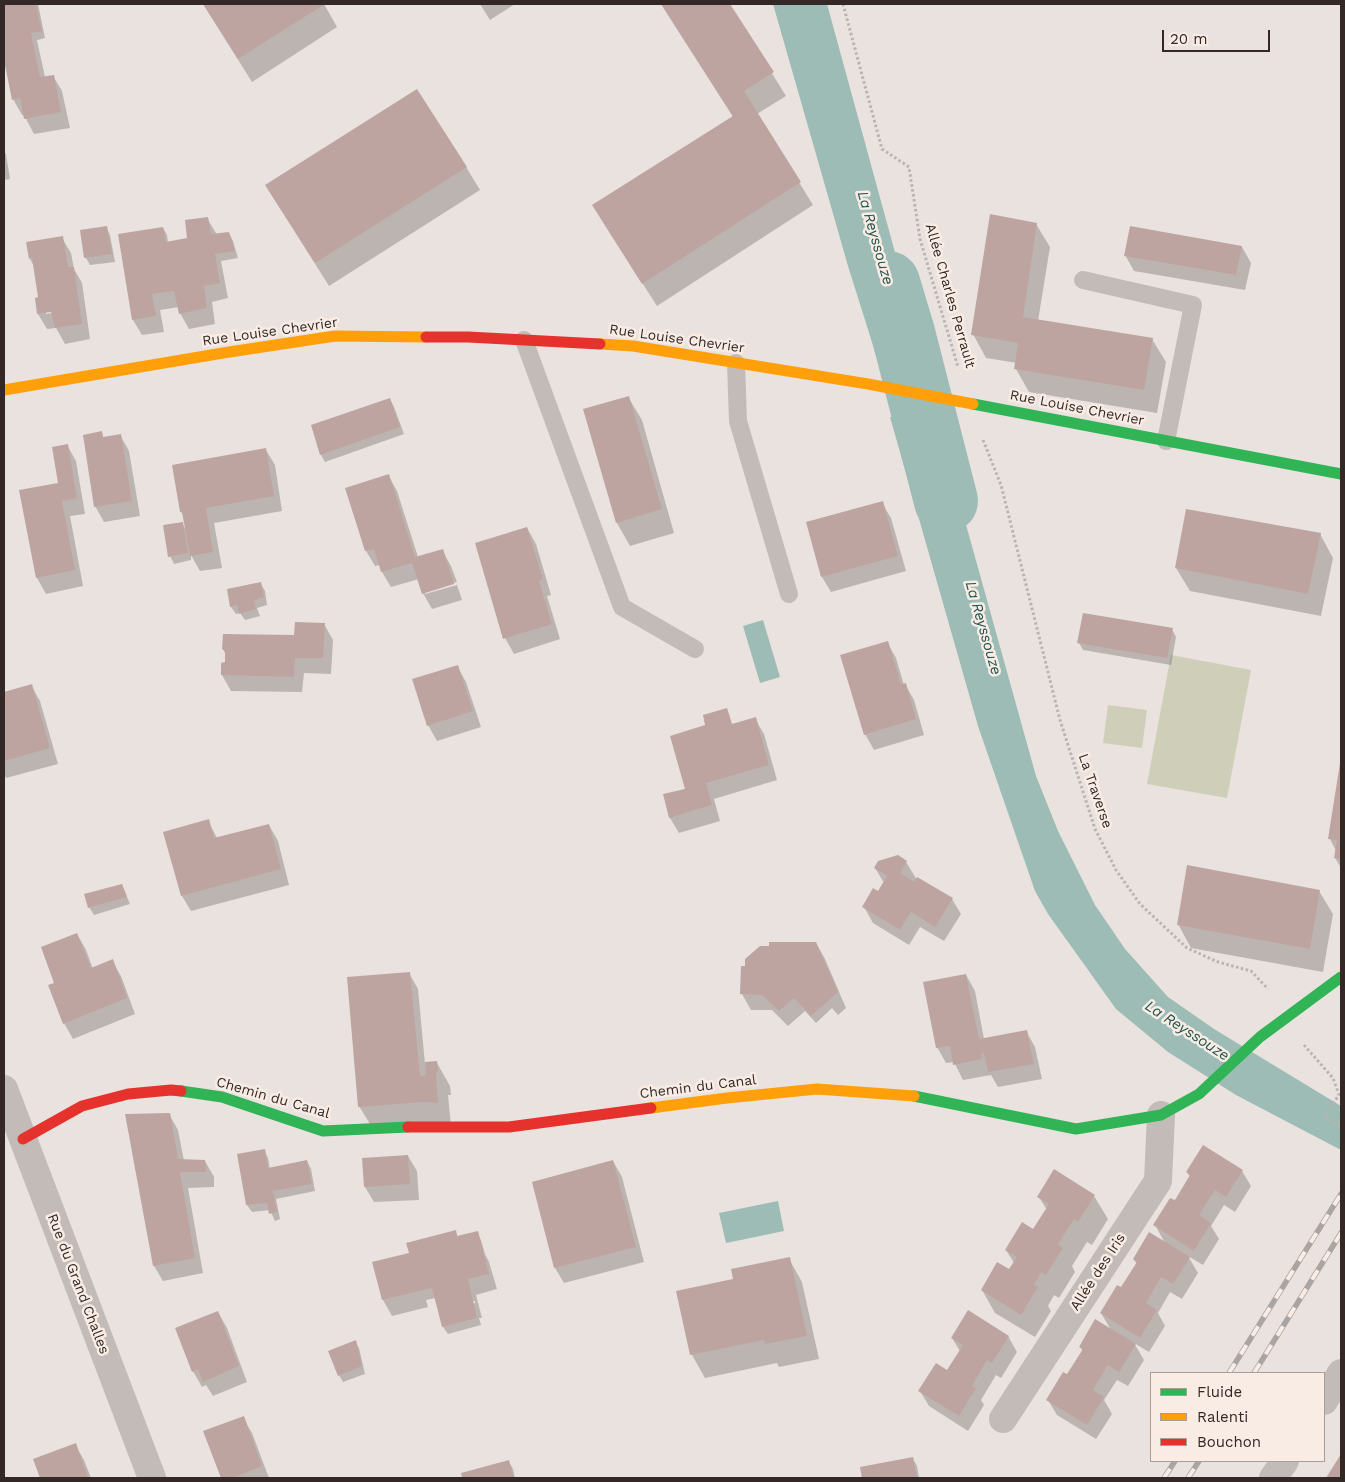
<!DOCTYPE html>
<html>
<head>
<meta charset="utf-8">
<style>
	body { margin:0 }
	#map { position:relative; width:1345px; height:1482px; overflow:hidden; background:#eae2de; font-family:"Work Sans",sans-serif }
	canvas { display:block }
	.frame { position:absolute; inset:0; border:5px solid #332826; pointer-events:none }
	.legend { position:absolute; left:1150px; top:1372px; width:175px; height:90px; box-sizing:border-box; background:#f8ece5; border:1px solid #a99e99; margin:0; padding:6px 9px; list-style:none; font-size:15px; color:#332826 }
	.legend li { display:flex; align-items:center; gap:10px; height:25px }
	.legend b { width:25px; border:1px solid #a99e99 }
	.scale { position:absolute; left:1162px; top:30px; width:108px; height:22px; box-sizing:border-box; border:2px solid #332826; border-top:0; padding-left:6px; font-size:15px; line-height:18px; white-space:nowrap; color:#332826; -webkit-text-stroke:4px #f8ece5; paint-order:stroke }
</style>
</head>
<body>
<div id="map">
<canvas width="1345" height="1482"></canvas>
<div class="frame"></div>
<ul class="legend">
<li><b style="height:6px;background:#30b455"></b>Fluide</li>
<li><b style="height:6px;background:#ff9f0a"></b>Ralenti</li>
<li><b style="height:6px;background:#e5322d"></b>Bouchon</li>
</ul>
<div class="scale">20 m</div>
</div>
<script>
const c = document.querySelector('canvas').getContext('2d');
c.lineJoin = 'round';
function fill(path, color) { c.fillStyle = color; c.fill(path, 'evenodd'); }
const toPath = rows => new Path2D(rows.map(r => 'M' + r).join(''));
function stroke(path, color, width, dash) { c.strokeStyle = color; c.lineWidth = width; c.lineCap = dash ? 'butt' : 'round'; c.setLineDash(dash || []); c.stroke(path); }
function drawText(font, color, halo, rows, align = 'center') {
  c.font = font + ' "Work Sans",sans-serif'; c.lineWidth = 5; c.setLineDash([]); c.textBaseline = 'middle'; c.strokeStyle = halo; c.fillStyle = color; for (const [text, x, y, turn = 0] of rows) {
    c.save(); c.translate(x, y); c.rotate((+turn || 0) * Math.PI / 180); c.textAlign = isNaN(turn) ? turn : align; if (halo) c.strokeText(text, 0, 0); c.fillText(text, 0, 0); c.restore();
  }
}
const green = toPath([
	[1171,655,1251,670,1227,798,1147,784],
	[1108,705,1147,710,1142,748,1103,743]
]);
const water = toPath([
	[773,4,827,4,928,373,877,358,848,266],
	[890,417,936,417,1036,776,1058,831,1095,905,1125,949,1168,997,1214,1029,1341,1106,1341,1150,1236,1095,1168,1052,1116,1009,1048,914,1035,891,978,726],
	[763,620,780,677,760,683,743,626],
	[778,1201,784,1231,726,1243,719,1213]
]);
const shadow = toPath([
	[4,4,38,4,45,38,37,40,45,77,53,76,62,91,70,128,34,134,24,115,22,115,13,99,4,54],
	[203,4,324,4,337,27,252,82],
	[480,4,515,4,490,20],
	[661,4,729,4,786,96,757,114,813,205,657,306,607,228,733,117],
	[4,151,6,154,10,179,4,180],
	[466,167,480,190,329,286,266,186],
	[207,218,217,235,229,233,233,241,238,258,221,261,228,298,212,302,215,324,189,329,180,313,179,307,160,310,164,332,142,335,133,320,163,228,167,235,168,243,189,239],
	[1036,224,1050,247,1038,321,1152,339,1166,362,1157,413,1029,392,1016,369,1017,363,986,358,973,334],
	[106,227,110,235,115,262,90,265,86,258,82,231],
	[62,238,71,253,74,269,82,283,90,339,65,344,56,328,47,329,38,314,39,299,34,266,30,259],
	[46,311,58,312,46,314],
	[1242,247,1251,263,1245,290,1134,271,1125,255],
	[628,397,642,420,674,533,630,546,617,523,584,410],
	[390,399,394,407,404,434,325,462,321,455,312,426],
	[101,433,104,438,120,435,129,451,140,516,104,522,95,506],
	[67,445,76,461,85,514,70,516,83,586,46,594,37,578,21,491,59,484],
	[266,450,275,465,282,511,214,523,222,568,200,571,191,555,191,560,174,564,170,556,182,523,186,530,184,516,181,512],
	[388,475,397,491,418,557,442,550,451,566,457,582,425,591,425,594,457,585,462,600,432,609,423,593,419,579,391,587,382,572,380,565,375,566,366,551],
	[882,503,891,518,906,571,831,592,822,577,810,533],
	[527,528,536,544,551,595,547,596,560,639,514,654,505,638],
	[1320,534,1333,558,1321,616,1190,591,1176,568],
	[261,584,265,591,267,605,257,608,260,616,245,620,240,613,236,614,231,607,228,590],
	[324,624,333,640,331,674,304,673,302,692,231,691,222,675,226,663,226,655,223,649,296,636],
	[1172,629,1176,637,1171,665,1083,650,1079,643],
	[887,642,896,658,904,685,905,684,914,700,924,735,874,750,865,734],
	[457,666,466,682,481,727,437,741,428,725],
	[31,685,40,701,58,764,6,778,4,774,4,693],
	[726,710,730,716,728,716,732,730,755,719,764,734,777,780,714,799,720,821,679,833,670,818,664,795,686,789,707,732],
	[1341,764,1341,868,1335,858,1336,851,1330,839],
	[208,821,217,838,269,825,278,841,289,885,191,911,182,896],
	[898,857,906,862,917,880,952,899,961,914,944,941,920,927,909,945,873,923,864,907,878,893,884,883,875,868],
	[122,885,130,904,94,915,89,907],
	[1319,891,1333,914,1323,972,1191,948,1178,924],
	[77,934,86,950,93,969,112,961,121,976,135,1014,73,1039,64,1023,55,983],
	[816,943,825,959,846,1008,838,1015,832,1008,816,1023,805,1011,788,1026,772,1010,751,1010,742,994,746,967],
	[409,973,418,989,425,1064,437,1063,450,1086,451,1095,448,1095,451,1126,373,1129,359,1106],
	[966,975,975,991,984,1039,1026,1031,1035,1047,1042,1079,998,1087,991,1075,963,1080,954,1062,946,1063,937,1047],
	[169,1114,178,1130,184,1161,205,1161,214,1177,214,1187,188,1188,203,1273,163,1281,154,1266,127,1115],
	[264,1150,268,1158,270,1169,307,1161,311,1169,315,1191,276,1199,280,1219,275,1221,270,1210,252,1212,247,1205,238,1155],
	[408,1156,417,1171,419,1200,374,1202,365,1187],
	[613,1161,622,1177,644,1262,564,1283,555,1268,533,1183],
	[1242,1171,1251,1186,1235,1212,1224,1205,1211,1226,1219,1239,1203,1265,1188,1256,1198,1273,1182,1299,1170,1292,1158,1313,1165,1326,1149,1352,1134,1343,1144,1360,1128,1386,1117,1380,1104,1400,1112,1414,1096,1439,1057,1415,1048,1400,1068,1376,1083,1352,1080,1347,1111,1330,1101,1313,1121,1289,1137,1264,1134,1260,1165,1243,1155,1225,1175,1202,1190,1177,1187,1172],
	[1094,1196,1108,1219,1092,1245,1087,1242,1072,1266,1075,1272,1059,1298,1054,1295,1048,1306,1051,1311,1035,1337,995,1313,982,1290,1010,1271,1014,1263,1006,1250,1034,1231,1047,1210,1039,1197],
	[455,1231,458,1237,477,1233,481,1240,485,1254,489,1262,497,1289,476,1295,482,1318,479,1318,481,1325,448,1334,443,1327,440,1312,475,1303,475,1301,439,1309,436,1298,426,1300,428,1307,392,1316,383,1300,374,1263,411,1254],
	[789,1259,802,1282,819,1359,779,1367,777,1363,705,1378,692,1355,678,1292,735,1280],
	[218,1312,227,1328,247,1382,213,1396,206,1385,202,1387,193,1371],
	[1008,1336,1017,1352,1001,1378,996,1375,981,1400,984,1405,968,1431,929,1406,920,1391,947,1372,960,1351,952,1338],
	[355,1341,359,1348,365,1374,343,1382,339,1375],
	[243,1418,252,1433,269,1478,222,1478,205,1432],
	[75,1445,84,1460,91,1478,41,1478,35,1460],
	[913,1459,917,1466,919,1478,863,1478,861,1468],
	[509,1462,513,1469,515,1478,463,1478,462,1474]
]);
const river = toPath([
	[888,283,903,333,946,501]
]);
const building = toPath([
	[4,4,36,4,42,31,31,33,40,77,54,75,61,112,24,119,20,98,12,100,4,60],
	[203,4,325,4,238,59],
	[661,4,730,4,774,72,744,91,801,182,642,284,592,205,733,116],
	[417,89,467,167,315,263,265,185],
	[990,214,1037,223,1023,317,1153,338,1144,390,1014,369,1018,343,971,335],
	[208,217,211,234,229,232,235,251,215,254,220,283,204,286,207,308,179,314,174,291,152,294,156,316,132,320,118,234,163,227,166,242,187,238,185,220],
	[107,226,112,254,84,258,80,230],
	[1130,226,1242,246,1236,275,1124,256],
	[63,236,68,267,74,267,82,324,55,328,51,312,37,314,35,298,38,297,32,258,29,259,26,242],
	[629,396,662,509,616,523,583,409],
	[390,398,400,427,320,455,311,425],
	[102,431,103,437,121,434,132,501,94,507,83,435],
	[68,444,77,498,62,501,75,570,36,578,19,490,58,483,52,447],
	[266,448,274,496,206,508,213,552,190,556,182,512,180,512,172,465],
	[389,474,415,557,443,549,454,584,422,594,412,563,381,572,374,549,365,551,345,488],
	[883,501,898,556,821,577,806,522],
	[1186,509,1321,533,1308,594,1175,568],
	[183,522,188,553,168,557,163,525],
	[527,527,543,579,539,581,552,624,503,639,475,543],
	[261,582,264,597,254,601,256,609,239,614,237,605,230,607,227,589],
	[1083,613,1173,628,1167,658,1077,643],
	[295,622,325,623,323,658,295,658,294,677,221,675,221,663,225,662,225,651,222,649,223,634,294,635],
	[888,641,901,684,906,683,916,719,864,735,840,655],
	[458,665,473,711,427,726,412,679],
	[32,684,50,748,4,761,4,692],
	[727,708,732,724,756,717,769,765,706,783,712,805,669,818,663,794,685,789,670,736,705,725,703,715],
	[1340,763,1341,763,1341,859,1334,858,1337,840,1328,839],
	[209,819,214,838,269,824,281,869,181,896,163,832],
	[898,855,907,861,900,873,914,882,917,877,953,898,935,927,911,912,900,930,862,907,873,888,878,891,887,876,874,868,878,861],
	[1187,865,1320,890,1310,949,1177,925],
	[122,884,127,897,88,908,84,894],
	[77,933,91,968,113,959,127,998,63,1024,48,985,54,983,41,947],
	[769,942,816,942,838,992,811,1016,794,998,779,1011,762,995,740,994,741,966,745,966,745,959,760,946,769,946],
	[410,972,420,1076,426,1075,425,1062,437,1061,438,1072,436,1072,438,1103,425,1102,358,1107,347,977],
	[966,974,979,1039,1027,1030,1034,1064,988,1072,984,1053,981,1053,982,1059,953,1065,950,1046,936,1048,923,982],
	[170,1113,178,1159,205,1160,206,1172,180,1172,195,1258,153,1266,125,1114],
	[1203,1145,1243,1170,1226,1197,1215,1190,1199,1215,1211,1223,1194,1251,1153,1225,1170,1198,1175,1200,1190,1175,1186,1172],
	[265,1149,268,1168,307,1160,312,1184,273,1191,277,1212,269,1214,267,1203,246,1205,237,1154],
	[408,1155,410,1184,364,1187,362,1158],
	[613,1160,636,1247,554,1268,532,1182],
	[1054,1169,1095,1195,1078,1222,1074,1219,1058,1244,1063,1248,1046,1275,1041,1272,1034,1285,1038,1287,1021,1315,981,1290,997,1262,1009,1269,1017,1257,1005,1250,1022,1222,1033,1229,1049,1204,1037,1197],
	[456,1230,457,1236,478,1231,489,1274,468,1279,477,1318,442,1327,432,1288,382,1300,372,1262,409,1253,406,1243],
	[1149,1232,1190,1257,1173,1284,1161,1277,1146,1303,1157,1310,1140,1338,1100,1313,1117,1285,1121,1287,1137,1262,1133,1259],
	[790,1257,807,1336,765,1344,764,1340,690,1355,676,1291,733,1279,731,1269],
	[968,1310,1009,1336,992,1363,987,1360,972,1386,976,1388,959,1416,918,1391,936,1363,947,1370,963,1345,951,1338],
	[218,1311,239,1366,203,1382,198,1369,192,1372,175,1328],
	[1095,1319,1136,1344,1119,1372,1108,1365,1093,1390,1104,1397,1087,1425,1046,1400,1063,1372,1067,1374,1083,1349,1079,1347],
	[356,1340,362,1366,338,1376,328,1351],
	[244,1416,262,1466,233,1478,221,1478,203,1431],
	[76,1443,88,1478,40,1478,33,1459],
	[1341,1454,1341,1478,1326,1478],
	[913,1457,917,1478,862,1478,860,1467],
	[509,1460,514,1478,462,1478,461,1473]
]);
const path = toPath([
	[843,4,882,149,909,167,920,239,958,367],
	[983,440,1001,485,1060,720,1095,829,1116,870,1140,904,1187,948,1218,962,1251,971,1268,989],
	[1304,1045,1333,1078,1339,1095,1324,1116,1341,1127]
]);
const lane = toPath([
	[1083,280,1193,305,1166,441],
	[524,340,622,607,695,649],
	[736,363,738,421,789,594]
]);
const street = toPath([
	[4,1089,152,1478],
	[1324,1401,1341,1373],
	[1003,1419,1158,1181,1161,1115],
	[1273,1478,1285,1461]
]);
const fast = toPath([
	[973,404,1341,474],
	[181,1091,222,1097,323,1131,408,1127],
	[914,1096,1076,1129,1161,1115,1199,1094,1260,1037,1341,977]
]);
const slow = toPath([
	[600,344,633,346,868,384,973,404],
	[4,390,223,353,335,336,426,337],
	[651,1108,727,1098,817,1089,914,1096]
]);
const jam = toPath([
	[426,337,468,337,600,344],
	[408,1127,509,1127,651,1108],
	[23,1139,82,1106,128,1094,171,1090,181,1091]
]);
const rail = toPath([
	[1229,1373,1341,1194],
	[1254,1373,1341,1233],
	[1164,1478,1175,1461],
	[1188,1478,1199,1461]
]);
const streetNames = [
	["Allée Charles Perrault",950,296,74],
	["Rue Louise Chevrier",270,332,-8],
	["Rue Louise Chevrier",677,339,8],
	["Rue Louise Chevrier",1077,408,11],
	["La Traverse",1095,791,71],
	["Chemin du Canal",698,1087,-7],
	["Chemin du Canal",273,1098,16],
	["Allée des Iris",1098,1272,-57],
	["Rue du Grand Challes",78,1284,69]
];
const waterNames = [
	["La Reyssouze",875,238,74],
	["La Reyssouze",983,628,74],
	["La Reyssouze",1187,1031,33]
];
fill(green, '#ceceb9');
fill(water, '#9cbcb5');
fill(shadow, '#0003');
stroke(river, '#9cbcb5', 64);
fill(building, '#bda4a0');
stroke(path, '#bbb3b0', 3, [2.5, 2.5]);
stroke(lane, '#c3bbb7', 18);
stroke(street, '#c3bbb7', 28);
stroke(fast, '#30b455', 11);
stroke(slow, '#ff9f0a', 11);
stroke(jam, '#e5322d', 11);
stroke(rail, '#aaa4a2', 5.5);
stroke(rail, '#f8ece5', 4, [11]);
drawText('14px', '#332826', '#f8ece5', streetNames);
drawText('italic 15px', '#1f524c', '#f8ece5', waterNames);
</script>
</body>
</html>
